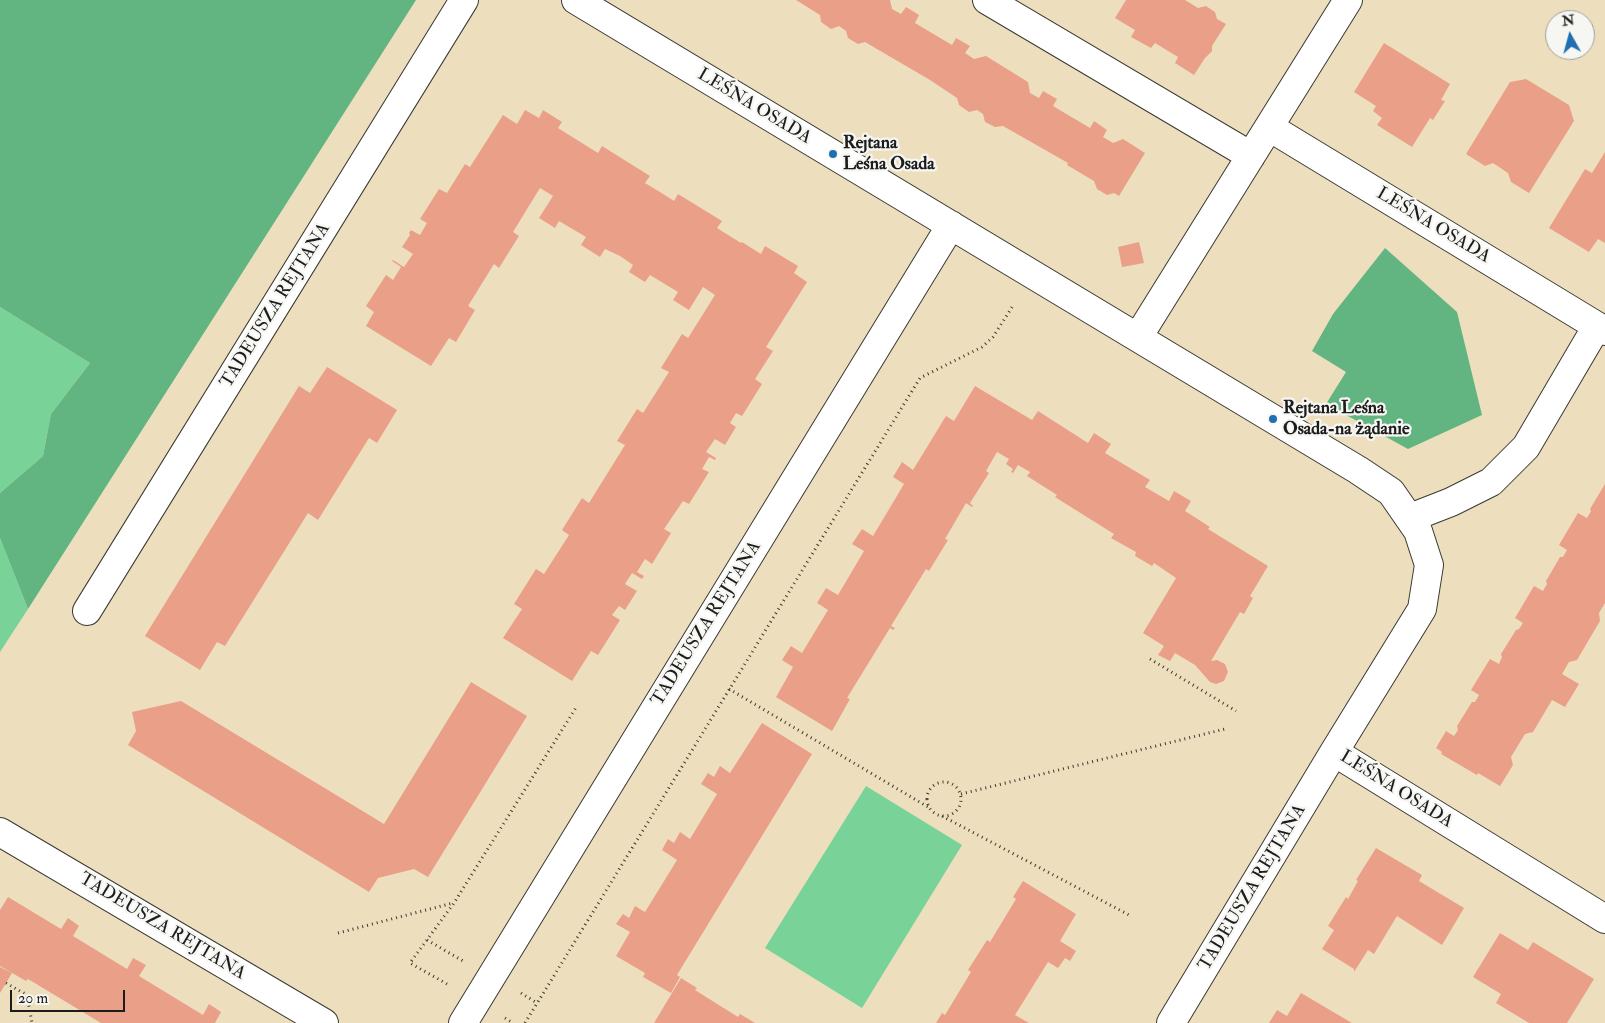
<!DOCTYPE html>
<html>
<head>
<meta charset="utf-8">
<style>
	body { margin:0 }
	#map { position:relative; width:1605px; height:1023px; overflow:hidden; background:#eddfbd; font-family:"IM FELL Double Pica",serif }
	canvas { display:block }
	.north { position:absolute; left:1545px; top:10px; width:50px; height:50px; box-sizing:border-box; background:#f6f6f2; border:1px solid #9f9f9c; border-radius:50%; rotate:353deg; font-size:14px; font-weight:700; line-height:20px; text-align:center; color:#1c1c1c }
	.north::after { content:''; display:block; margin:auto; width:18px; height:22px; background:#1f6fb2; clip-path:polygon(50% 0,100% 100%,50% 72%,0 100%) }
	.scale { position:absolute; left:10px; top:990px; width:115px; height:22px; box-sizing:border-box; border:2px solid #1c1c1c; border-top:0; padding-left:6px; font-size:15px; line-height:18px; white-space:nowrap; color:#1c1c1c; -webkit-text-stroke:4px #f6f6f2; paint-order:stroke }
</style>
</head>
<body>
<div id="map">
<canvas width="1605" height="1023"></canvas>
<div class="north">N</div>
<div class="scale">20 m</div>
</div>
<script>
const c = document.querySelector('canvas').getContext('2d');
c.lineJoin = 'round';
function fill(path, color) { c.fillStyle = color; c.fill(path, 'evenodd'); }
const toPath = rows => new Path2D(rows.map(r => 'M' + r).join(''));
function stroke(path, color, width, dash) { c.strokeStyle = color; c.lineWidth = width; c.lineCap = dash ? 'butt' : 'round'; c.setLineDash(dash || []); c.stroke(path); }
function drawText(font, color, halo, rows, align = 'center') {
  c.font = font + ' "IM FELL Double Pica",serif'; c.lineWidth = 4.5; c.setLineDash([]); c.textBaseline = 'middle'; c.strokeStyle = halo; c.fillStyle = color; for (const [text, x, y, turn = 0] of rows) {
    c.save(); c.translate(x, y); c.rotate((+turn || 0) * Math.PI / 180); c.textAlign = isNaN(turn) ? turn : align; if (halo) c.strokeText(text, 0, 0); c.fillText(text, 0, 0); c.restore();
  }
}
const green = toPath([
	[0,307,90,363,51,414,43,456,0,493,0,538,28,609,0,652],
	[866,786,962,845,862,1008,765,948]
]);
const forest = toPath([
	[0,0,416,0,28,609,0,538,0,493,43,456,51,414,90,363,0,307],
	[1385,248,1457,312,1482,415,1408,449,1326,404,1346,372,1312,351,1333,314]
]);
const building = toPath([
	[796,0,890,0,892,9,901,14,906,7,919,15,915,23,952,45,956,38,970,46,965,53,974,59,986,56,1028,82,1030,93,1039,98,1043,91,1057,99,1053,106,1090,128,1094,121,1107,130,1103,137,1113,143,1123,139,1145,153,1119,196,1114,193,1107,195,1097,189,1094,181,1067,165,1068,163,1003,126,995,127,985,122,983,114,977,110,969,112,959,105,957,98,930,80,865,42,858,44,848,38,846,31,839,26,831,29,821,22,820,15],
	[1126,0,1185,0,1198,8,1206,6,1215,12,1217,19,1226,24,1212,46,1212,51,1205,58,1194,75,1175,63,1178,57,1155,43,1151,48,1131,37,1135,30,1115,18],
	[1384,43,1450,84,1441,100,1445,101,1433,120,1430,118,1412,147,1377,125,1382,118,1373,111,1376,106,1354,92],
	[1526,79,1569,105,1574,121,1529,193,1511,182,1508,173,1493,163,1485,166,1466,154,1510,82],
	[525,110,539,118,543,110,562,122,558,128,598,153,602,146,650,176,645,183,660,192,674,201,678,194,722,221,717,228,741,243,742,242,761,254,765,246,798,266,794,273,807,282,766,347,773,351,755,379,762,384,742,416,736,413,730,423,736,427,725,445,715,439,706,452,716,458,715,460,709,457,702,469,709,472,689,504,683,501,664,529,671,533,652,564,645,559,637,572,644,576,642,579,632,573,625,584,637,591,625,610,619,606,612,615,620,620,598,655,591,651,572,681,503,638,522,609,514,604,536,569,544,574,569,535,562,530,582,498,589,503,625,445,617,441,637,409,643,413,669,372,661,368,682,334,688,338,715,295,703,287,689,310,673,300,678,292,650,275,645,282,629,272,633,265,620,256,605,249,600,257,581,245,586,237,559,221,555,228,539,218,553,196,540,188,513,232,519,236,499,268,494,264,468,306,475,310,456,342,449,338,431,366,366,326,374,312,366,306,386,275,393,280,401,267,392,261,393,260,404,267,413,254,402,247,410,235,409,233,411,230,420,235,427,223,420,219,439,189,447,193,465,164,470,167,503,115,517,124],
	[1605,152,1605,243,1598,239,1589,252,1549,228,1585,169,1592,173],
	[1139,242,1144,263,1122,267,1118,247],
	[327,367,397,410,377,443,369,438,318,520,308,513,225,646,217,642,200,670,145,636,299,386,310,393],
	[975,386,1032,420,1038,411,1088,443,1094,433,1111,444,1105,453,1150,480,1145,487,1169,501,1174,491,1191,501,1185,511,1210,527,1208,529,1268,566,1250,596,1253,598,1244,614,1240,612,1211,661,1217,660,1225,664,1228,672,1224,681,1216,684,1210,682,1195,665,1175,653,1170,661,1158,655,1164,646,1143,633,1176,578,1154,563,1152,566,1135,556,1136,552,1111,538,1114,534,1055,497,1057,495,1027,476,1030,472,1018,465,1013,473,1011,472,1013,469,1006,464,1009,459,997,452,986,471,989,473,970,503,973,506,972,507,966,503,945,539,948,540,929,571,926,569,891,626,895,628,893,630,890,628,847,698,850,699,832,731,776,697,793,667,782,660,791,646,802,653,828,610,817,603,826,588,838,595,864,551,852,544,862,529,873,536,904,484,893,477,902,462,913,470,946,416,954,421],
	[1605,484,1605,603,1599,613,1600,621,1577,660,1569,662,1562,674,1579,684,1565,707,1552,700,1533,732,1525,734,1511,757,1513,765,1500,786,1478,773,1477,775,1441,754,1442,752,1436,748,1446,731,1454,736,1458,730,1457,726,1472,702,1475,702,1479,695,1471,690,1490,659,1499,664,1502,657,1501,654,1516,630,1519,629,1523,623,1515,618,1534,586,1543,591,1547,584,1546,581,1560,557,1563,557,1567,550,1559,545,1578,513,1587,518,1591,511,1590,509],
	[471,682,527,716,428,877,414,869,378,878,369,892,128,745,136,731,132,712,181,701,384,824],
	[762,723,812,754,677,975,680,977,671,993,643,977,645,973,616,956,630,932,616,924,623,914,629,918,635,906,645,912,677,860,662,850,668,839,674,843,680,832,690,839,717,794,701,784,708,773,714,777,720,766,730,773],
	[1376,848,1422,875,1419,881,1464,908,1442,945,1397,916,1374,954,1368,950,1354,972,1354,969,1322,949,1334,930,1328,926,1346,897,1348,899,1358,881,1356,880],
	[1023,881,1076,914,1060,941,1076,951,1070,961,1065,958,1058,968,1048,962,1015,1015,1029,1023,936,1023,942,1013,945,1015,971,972,968,970,987,940,990,942,1016,899,1013,897],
	[8,897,61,929,68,918,79,926,73,936,127,969,133,958,146,965,139,976,203,1015,209,1004,221,1012,215,1023,101,1023,28,979,26,981,0,966,0,910],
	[1500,933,1528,950,1533,942,1594,979,1567,1023,1529,1023,1496,1003,1501,994,1473,977],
	[0,967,12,973,0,993],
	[681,978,697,988,695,990,738,1017,740,1014,755,1023,654,1023],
	[1301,993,1352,1023,1269,1023,1277,1010,1287,1016]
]);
const path = toPath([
	[1150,659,1236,711],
	[729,689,928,807],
	'927 799a17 17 0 1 1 34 0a17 17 0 1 1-34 0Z',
	[961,794,1225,729],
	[942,816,1131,916],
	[338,933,453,903],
	[427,940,463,961],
	[6,983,27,995,32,1023],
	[447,984,410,963,454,903,577,706],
	[521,993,537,1003],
	[505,1018,513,1023],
	[525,1023,920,378,982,347,993,337,1014,304]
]);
const minor = toPath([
	[576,0,1358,470,1391,492,1418,531,1429,565,1422,609,1334,752,1171,1023],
	[987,0,1251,156],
	[1269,127,1605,331],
	[1138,337,1348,0],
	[1410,518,1451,502,1491,482,1526,447,1597,326],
	[87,611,464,0],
	[1334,752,1605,919],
	[0,832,324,1023],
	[463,1023,951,225]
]);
const markers = [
	[833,154,5,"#1f6fb2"],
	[1273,419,5,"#1f6fb2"]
];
const streetNames = [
	["LEŚNA OSADA",754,107,31],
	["LEŚNA OSADA",1433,226,31],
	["TADEUSZA REJTANA",276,306,-58],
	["TADEUSZA REJTANA",707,624,-58],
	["LEŚNA OSADA",1396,790,32],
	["TADEUSZA REJTANA",1253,888,-59],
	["TADEUSZA REJTANA",162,927,31]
];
const poiNames = [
	["Rejtana",843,144],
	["Leśna Osada",843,165],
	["Rejtana Leśna",1283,409],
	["Osada-na żądanie",1283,430]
];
fill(green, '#79d399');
fill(forest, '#62b581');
fill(building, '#ea9f89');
stroke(minor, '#3b3934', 30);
stroke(path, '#3b3934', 3, [1, 4]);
stroke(minor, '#fff', 28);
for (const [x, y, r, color] of markers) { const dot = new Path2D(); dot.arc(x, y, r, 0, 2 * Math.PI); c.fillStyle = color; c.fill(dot); stroke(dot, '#f6f6f2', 2); }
drawText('18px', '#1c1c1c', '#f6f6f2', streetNames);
drawText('bold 18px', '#1c1c1c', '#f6f6f2', poiNames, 'left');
</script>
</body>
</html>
